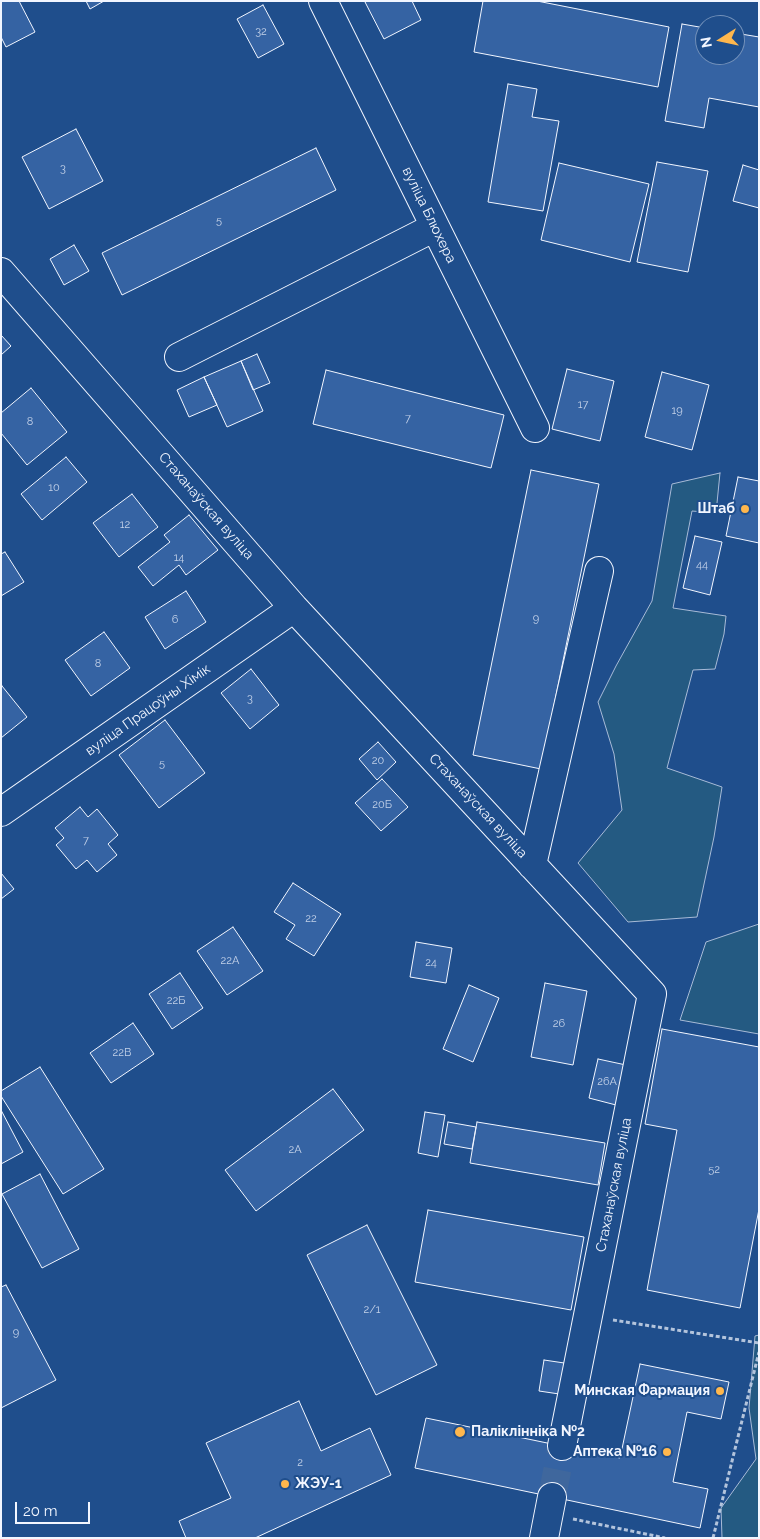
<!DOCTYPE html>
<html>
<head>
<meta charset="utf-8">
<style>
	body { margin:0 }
	#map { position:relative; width:760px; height:1539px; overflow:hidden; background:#1f4e8c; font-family:Raleway,sans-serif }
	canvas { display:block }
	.frame { position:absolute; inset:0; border:2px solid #f2f6ff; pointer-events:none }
	.north { position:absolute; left:695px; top:15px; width:50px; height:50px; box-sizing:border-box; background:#1f4e8c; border:1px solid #7391ba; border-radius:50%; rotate:260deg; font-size:14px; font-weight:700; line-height:20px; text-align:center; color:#f2f6ff }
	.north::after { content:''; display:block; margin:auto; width:18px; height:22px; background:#ffb74d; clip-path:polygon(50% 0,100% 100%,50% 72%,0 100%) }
	.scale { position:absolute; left:15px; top:1502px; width:75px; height:22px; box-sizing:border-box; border:2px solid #f2f6ff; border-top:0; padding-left:6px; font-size:15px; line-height:18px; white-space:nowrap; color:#f2f6ff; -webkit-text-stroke:4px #1f4e8c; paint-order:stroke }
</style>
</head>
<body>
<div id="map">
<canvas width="760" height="1539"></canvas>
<div class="frame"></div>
<div class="north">N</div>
<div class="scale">20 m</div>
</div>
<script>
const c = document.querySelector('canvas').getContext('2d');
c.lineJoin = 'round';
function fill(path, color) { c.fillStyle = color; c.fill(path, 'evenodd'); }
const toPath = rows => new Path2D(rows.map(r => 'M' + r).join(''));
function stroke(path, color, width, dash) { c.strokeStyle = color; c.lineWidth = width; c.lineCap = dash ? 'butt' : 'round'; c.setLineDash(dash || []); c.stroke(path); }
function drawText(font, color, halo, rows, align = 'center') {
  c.font = font + ' Raleway,sans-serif'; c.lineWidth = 4; c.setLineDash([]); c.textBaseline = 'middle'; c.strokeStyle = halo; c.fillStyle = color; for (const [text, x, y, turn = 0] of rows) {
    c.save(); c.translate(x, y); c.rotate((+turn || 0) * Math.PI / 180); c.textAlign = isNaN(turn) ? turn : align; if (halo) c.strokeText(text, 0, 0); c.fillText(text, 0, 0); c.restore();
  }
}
const green = toPath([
	[720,473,716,513,692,511,673,608,726,616,724,634,715,669,693,670,667,768,722,787,714,837,697,917,628,922,578,863,622,810,614,754,598,702,616,666,652,601,672,484,720,473],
	[759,924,759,1034,680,1020,706,942,759,924],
	[759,1335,759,1538,722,1538,721,1508,756,1459,749,1408,755,1336,759,1335]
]);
const building = toPath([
	[1,1,19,1,35,32,6,47,1,37,1,1],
	[86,1,104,1,90,9,86,1],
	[368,1,412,1,421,20,384,39,365,2,368,1],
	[483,1,537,1,669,27,658,87,474,52,483,1],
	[263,5,284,44,258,58,237,19,263,5],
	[682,24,705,28,705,55,735,55,735,33,759,37,759,107,709,98,704,128,665,121,682,24],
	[508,84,537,89,532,117,559,121,543,211,488,202,508,84],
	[76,129,103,181,49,209,22,157,76,129],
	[316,148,336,190,122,295,102,253,316,148],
	[657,162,708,171,688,272,637,262,657,162],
	[559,163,649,184,630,262,541,240,559,163],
	[743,165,759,170,759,208,733,201,743,165],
	[74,245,89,271,64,285,50,259,74,245],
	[1,335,11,346,1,355,1,335],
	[257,354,270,383,253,390,241,361,257,354],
	[241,361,263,411,227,427,204,377,241,361],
	[567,369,614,381,600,441,552,429,567,369],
	[326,370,504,415,491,468,313,424,326,370],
	[662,372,709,385,692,450,645,437,662,372],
	[204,377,217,405,189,417,177,390,204,377],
	[31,388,67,432,27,465,1,433,1,413,31,388],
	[66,457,87,482,42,520,21,494,66,457],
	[531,470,599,484,541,769,473,755,531,470],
	[738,477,759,481,759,543,726,536,738,477],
	[132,494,158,527,119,557,93,523,132,494],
	[189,515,218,550,186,575,179,565,153,586,138,567,170,542,164,535,189,515],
	[695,536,722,542,710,595,683,588,695,536],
	[5,552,24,582,1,596,1,554,5,552],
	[186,591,206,622,165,649,145,617,186,591],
	[104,632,130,668,91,696,65,660,104,632],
	[251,669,279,705,250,729,221,693,251,669],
	[2,686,27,717,1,738,1,687,2,686],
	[165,720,205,773,159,808,119,755,165,720],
	[378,742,396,762,377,780,359,759,378,742],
	[382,779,408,807,381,831,355,803,382,779],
	[80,807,88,817,97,809,118,835,108,844,117,855,97,872,87,860,76,869,56,845,64,838,55,828,80,807],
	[1,873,14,889,1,899,1,873],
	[293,883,341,914,314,956,286,939,295,925,274,912,293,883],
	[233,927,263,971,227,995,197,951,233,927],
	[416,942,452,948,446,983,410,977,416,942],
	[180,973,203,1008,172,1029,149,994,180,973],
	[545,983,587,991,573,1065,531,1057,545,983],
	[469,985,499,998,473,1062,443,1049,469,985],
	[133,1023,154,1054,111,1083,90,1053,133,1023],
	[662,1029,759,1047,759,1209,740,1308,647,1290,677,1130,645,1124,662,1029],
	[598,1059,626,1065,616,1105,589,1098,598,1059],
	[40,1067,104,1169,63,1194,1,1096,1,1091,40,1067],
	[333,1089,364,1130,256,1211,225,1170,333,1089],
	[1,1110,23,1152,1,1164,1,1110],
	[425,1112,445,1115,438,1157,418,1153,425,1112],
	[448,1122,476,1127,472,1149,444,1144,448,1122],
	[477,1122,605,1143,598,1185,470,1163,477,1122],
	[40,1174,79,1249,42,1268,2,1194,40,1174],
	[428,1210,584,1237,571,1310,415,1282,428,1210],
	[367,1225,437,1365,376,1395,307,1255,367,1225],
	[6,1285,56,1380,1,1408,1,1287,6,1285],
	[544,1360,571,1364,566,1395,539,1391,544,1360],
	[640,1364,729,1382,721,1419,687,1412,673,1482,708,1489,700,1528,415,1468,426,1418,620,1458,640,1364],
	[299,1401,321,1451,370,1428,391,1475,255,1538,186,1538,179,1521,231,1498,206,1443,299,1401]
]);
const minorTunnel = toPath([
	[552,1497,562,1446]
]);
const path = toPath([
	[613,1320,759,1343],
	[573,1519,665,1538],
	[713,1538,759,1352]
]);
const minor = toPath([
	[323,1,535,428],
	[1,272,294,608,652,994,562,1446],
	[179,357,435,227],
	[1,812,294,608],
	[532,865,599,571],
	[544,1538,552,1497]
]);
const markers = [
	[745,509,5,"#ffb74d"],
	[720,1391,5,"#ffb74d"],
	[460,1432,6,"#ffb74d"],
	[667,1452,5,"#ffb74d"],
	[285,1484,5,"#ffb74d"]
];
const numberNames = [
	["32",261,32],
	["3",63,169],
	["5",219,221],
	["17",583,405],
	["19",677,411],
	["7",408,419],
	["8",30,422],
	["10",54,488],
	["12",125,525],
	["14",179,558],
	["44",702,565],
	["9",536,619],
	["6",175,620],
	["8",98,664],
	["3",250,699],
	["20",378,761],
	["5",162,764],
	["20Б",382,805],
	["7",86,841],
	["22",311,919],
	["22А",230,961],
	["24",431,963],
	["22Б",176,1001],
	["26",559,1024],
	["22В",122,1053],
	["26А",607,1082],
	["2А",295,1150],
	["52",714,1170],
	["2/1",372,1310],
	["9",16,1333],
	["2",300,1463]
];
const streetNames = [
	["вуліца Блюхера",429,215,64],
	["Стаханаўская вуліца",206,506,49],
	["вуліца Працоўны Хімік",148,710,-35],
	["Стаханаўская вуліца",478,806,47],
	["Стаханаўская вуліца",614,1185,-79]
];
const poiNames = [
	["Штаб",735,509],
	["Минская Фармация",710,1391],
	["Паліклінніка №2",471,1432,"left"],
	["Аптека №16",657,1452],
	["ЖЭУ-1",295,1484,"left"]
];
fill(green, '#245a82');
stroke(green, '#a8bbd7', 1);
fill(building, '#3563a3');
stroke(building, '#f2f6ff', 1);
stroke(minorTunnel, '#3f679d', 28, [28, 14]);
stroke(minor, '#f2f6ff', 30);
stroke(path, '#b3c4dc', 3, [4, 2.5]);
stroke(minor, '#1f4e8c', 28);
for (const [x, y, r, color] of markers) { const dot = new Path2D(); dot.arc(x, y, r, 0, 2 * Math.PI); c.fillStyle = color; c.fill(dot); stroke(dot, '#1f4e8c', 2); }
drawText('11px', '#c3d1e8', null, numberNames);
drawText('14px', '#f2f6ff', '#1f4e8c', streetNames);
drawText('bold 14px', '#f2f6ff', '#1f4e8c', poiNames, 'right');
</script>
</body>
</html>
